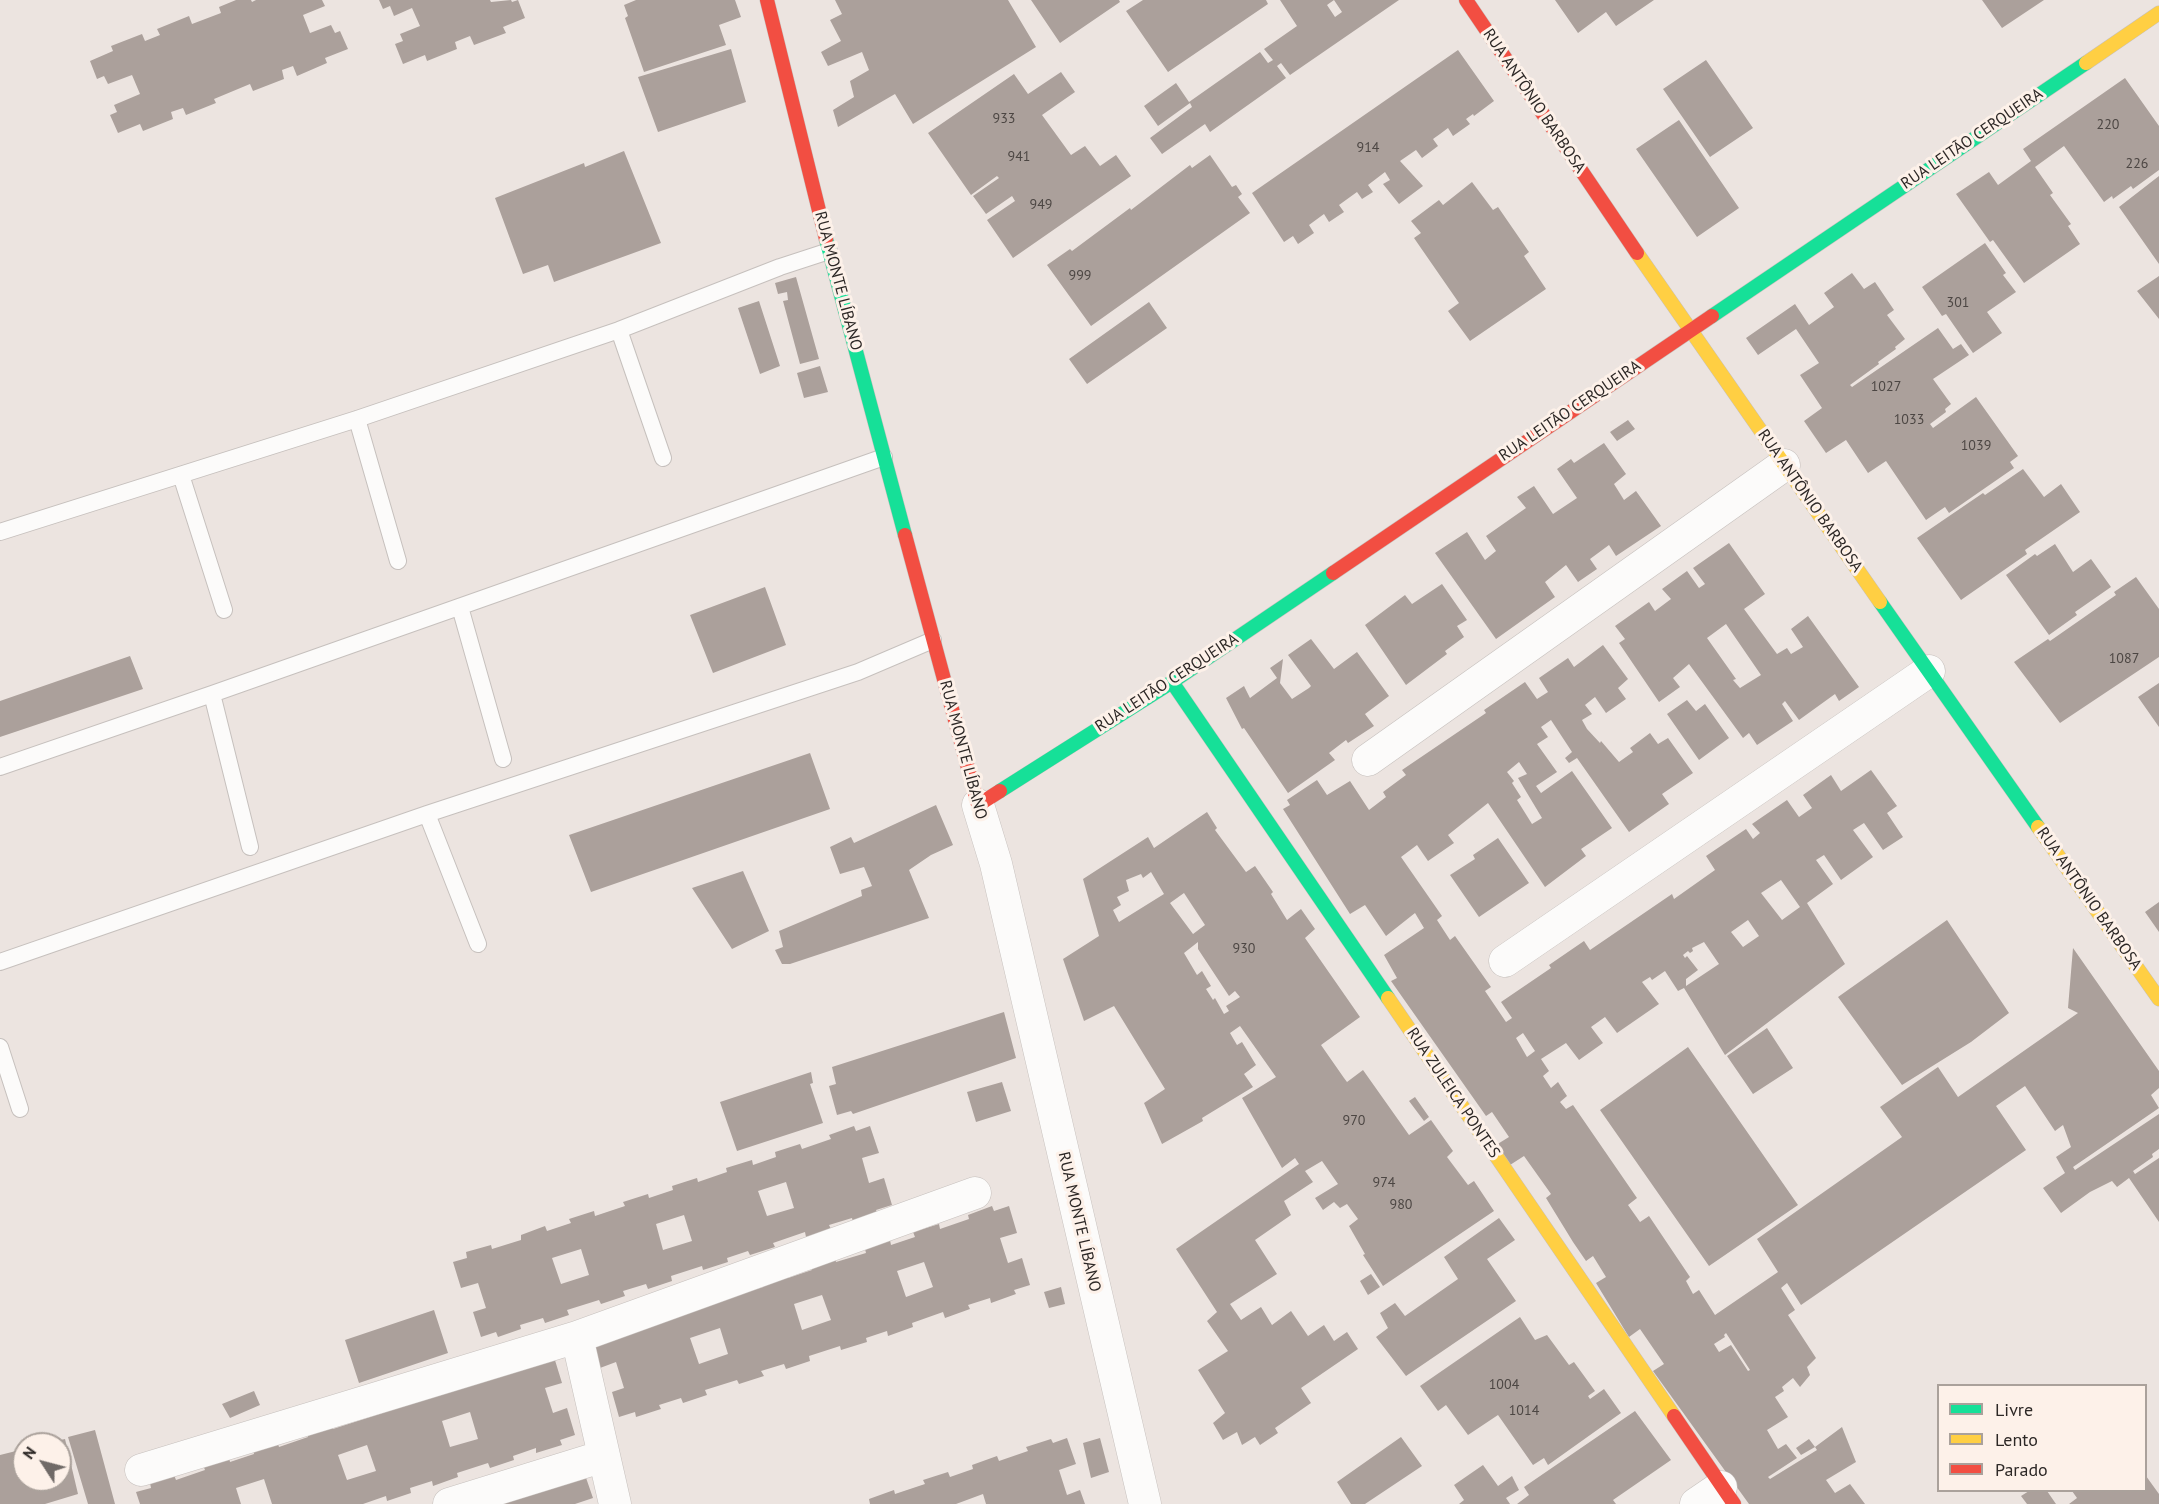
<!DOCTYPE html>
<html>
<head>
<meta charset="utf-8">
<style>
	body { margin:0 }
	#map { position:relative; width:2159px; height:1504px; overflow:hidden; background:#ece4e0; font-family:"PT Sans",sans-serif }
	canvas { display:block }
	.legend { position:absolute; left:1937px; top:1384px; width:210px; height:108px; box-sizing:border-box; background:#fdf1e9; border:2px solid #aaa19b; margin:0; padding:8px 10px; list-style:none; font-size:18px; color:#2d2826 }
	.legend li { display:flex; align-items:center; gap:12px; height:30px }
	.legend b { width:30px; border:2px solid #aaa19b }
	.north { position:absolute; left:12px; top:1432px; width:60px; height:60px; box-sizing:border-box; background:#fdf1e9; border:2px solid #aaa19b; border-radius:50%; rotate:306deg; font-size:16px; font-weight:700; line-height:24px; text-align:center; color:#2d2826 }
	.north::after { content:''; display:block; margin:auto; width:21px; height:27px; background:#706a67; clip-path:polygon(50% 0,100% 100%,50% 72%,0 100%) }
</style>
</head>
<body>
<div id="map">
<canvas width="2159" height="1504"></canvas>
<ul class="legend">
<li><b style="height:8px;background:#16e098"></b>Livre</li>
<li><b style="height:8px;background:#ffcf43"></b>Lento</li>
<li><b style="height:8px;background:#f24e42"></b>Parado</li>
</ul>
<div class="north">N</div>
</div>
<script>
const c = document.querySelector('canvas').getContext('2d');
c.lineJoin = 'round';
function fill(path, color) { c.fillStyle = color; c.fill(path, 'evenodd'); }
const toPath = rows => new Path2D(rows.map(r => 'M' + r).join(''));
function stroke(path, color, width, dash) { c.strokeStyle = color; c.lineWidth = width; c.lineCap = dash ? 'butt' : 'round'; c.setLineDash(dash || []); c.stroke(path); }
function drawText(font, color, halo, rows, align = 'center') {
  c.font = font + ' "PT Sans",sans-serif'; c.lineWidth = 6; c.setLineDash([]); c.textBaseline = 'middle'; c.strokeStyle = halo; c.fillStyle = color; for (const [text, x, y, turn = 0] of rows) {
    c.save(); c.translate(x, y); c.rotate((+turn || 0) * Math.PI / 180); c.textAlign = isNaN(turn) ? turn : align; if (halo) c.strokeText(text, 0, 0); c.fillText(text, 0, 0); c.restore();
  }
}
const building = toPath([
	[236,0,251,0,252,2,256,0,322,0,325,6,303,15,310,33,331,25,335,33,340,31,348,49,325,58,327,63,297,76,293,66,282,70,284,79,253,91,250,84,214,99,216,103,186,115,183,108,171,112,173,119,143,131,140,124,118,133,110,115,117,112,114,105,140,94,132,75,108,84,104,76,97,79,90,61,113,51,111,46,142,34,145,41,160,35,157,29,189,16,192,24,221,13,219,7],
	[379,0,490,0,491,2,511,0,512,2,518,0,525,18,503,27,506,33,474,45,470,36,455,42,457,49,427,61,425,55,403,64,395,44,403,41,400,34,420,26,412,8,394,16,390,6,383,9],
	[636,0,735,0,741,17,719,25,726,45,644,72,625,18,628,16,624,5],
	[835,0,1008,0,1036,47,913,124,895,94,838,127,833,110,854,97,850,81,869,70,862,52,828,66,821,52,841,41,830,20,842,14],
	[1031,0,1119,0,1120,2,1060,43],
	[1143,0,1266,0,1268,4,1168,72,1126,11],
	[1280,0,1399,0,1290,75,1281,63,1277,66,1286,78,1210,132,1205,124,1162,154,1150,138,1192,107,1190,103,1158,126,1144,106,1176,83,1189,102,1260,52,1268,63,1273,60,1264,49,1297,26],
	[1334,0,1342,12,1335,17,1327,5],
	[1555,0,1654,0,1616,26,1606,12,1578,33],
	[1982,0,2044,0,2002,28],
	[731,49,746,102,658,132,638,77],
	[1458,50,1494,101,1474,116,1473,114,1466,119,1470,124,1453,136,1448,128,1440,134,1433,139,1438,146,1422,158,1416,150,1400,161,1423,186,1399,204,1383,184,1390,180,1385,172,1368,185,1373,192,1362,199,1357,192,1339,205,1344,212,1329,222,1324,214,1309,225,1314,233,1298,244,1293,236,1284,242,1252,193],
	[1706,60,1753,128,1710,157,1663,89],
	[1061,72,1075,92,1042,115,1071,155,1085,146,1100,166,1116,155,1131,176,1013,258,987,220,1015,201,1012,196,986,214,973,196,999,178,997,176,971,195,928,133,1014,74,1028,94],
	[2125,78,2159,126,2159,170,2133,189,2131,186,2113,199,2112,196,2104,202,2064,146,2035,167,2051,190,2053,193,2050,195,2071,224,2068,226,2080,244,2024,283,1993,240,1990,242,1956,194,1989,172,1998,185,2031,161,2023,149],
	[1679,120,1739,208,1697,237,1636,149],
	[624,151,661,243,554,282,548,265,523,274,495,198,584,163,585,167],
	[1210,155,1232,187,1236,185,1242,194,1238,197,1250,213,1091,326,1047,265,1070,249,1072,251,1130,208,1131,210,1190,165,1192,168],
	[2159,176,2159,264,2119,207],
	[1472,182,1493,210,1498,207,1529,252,1524,256,1546,289,1470,341,1448,311,1459,303,1414,238,1421,233,1411,221,1439,200,1443,205],
	[1985,243,2006,273,2003,275,2016,292,1987,312,2002,333,1973,353,1946,314,1942,316,1922,287],
	[1852,273,1864,289,1875,282,1894,310,1887,315,1905,339,1895,347,1896,349,1878,362,1879,364,1850,385,1852,387,1938,328,1953,349,1961,344,1969,355,1933,379,1951,404,1945,409,1946,412,1930,424,1933,428,1976,397,2018,456,2010,462,2014,468,1949,513,1945,507,1926,520,1886,461,1868,473,1846,440,1826,453,1804,421,1822,408,1800,375,1819,363,1796,329,1758,355,1746,338,1795,304,1809,325,1834,307,1824,293],
	[2159,276,2159,319,2137,291],
	[796,277,819,359,800,364,783,301,788,300,787,292,778,294,775,283],
	[759,301,780,366,760,374,738,308],
	[1149,302,1167,328,1087,384,1069,359],
	[820,366,828,392,804,398,797,373],
	[1628,420,1635,429,1617,441,1610,432],
	[1604,443,1626,474,1614,484,1624,500,1636,491,1661,526,1616,556,1609,545,1590,559,1597,569,1578,582,1566,565,1545,582,1555,597,1496,639,1435,553,1467,532,1485,560,1496,551,1486,536,1526,508,1517,497,1534,486,1553,514,1577,498,1557,469,1571,459,1574,463],
	[2023,469,2044,497,2061,484,2080,512,2025,550,2027,554,1961,600,1917,538,1983,493,1985,495],
	[1729,543,1765,594,1744,609,1777,654,1787,648,1791,654,1803,647,1791,629,1808,616,1859,687,1839,701,1835,694,1799,720,1785,701,1782,704,1793,721,1757,745,1749,733,1743,738,1689,664,1673,678,1680,687,1659,702,1619,643,1625,639,1615,626,1649,602,1655,611,1671,599,1662,589,1687,571,1699,588,1705,584,1693,568],
	[1726,624,1761,675,1740,688,1733,680,1736,679,1707,638],
	[2055,544,2073,572,2091,559,2111,587,2075,612,2077,615,2049,635,2006,575,2035,554,2037,556],
	[2136,577,2159,609,2159,657,2060,723,2014,662,2048,639,2050,641,2116,595,2114,592],
	[1442,584,1467,620,1457,626,1464,637,1445,651,1447,654,1406,685,1365,625,1405,595,1412,604],
	[765,587,786,645,713,673,690,615],
	[1311,639,1334,669,1357,652,1389,696,1365,714,1374,726,1348,743,1346,740,1329,753,1335,760,1288,793,1244,728,1242,729,1226,698,1244,686,1250,698,1277,678,1270,668,1283,659,1280,683,1292,699,1309,688,1311,686,1288,655],
	[1603,645,1628,679,1618,688,1626,699,1606,713,1595,697,1585,705,1592,714,1582,720,1587,729,1600,743,1601,741,1619,762,1633,752,1630,748,1650,733,1658,744,1668,738,1693,773,1662,794,1669,804,1629,832,1577,758,1569,763,1565,758,1572,752,1551,720,1541,727,1548,737,1537,744,1557,772,1536,786,1541,793,1572,771,1612,828,1581,849,1586,856,1545,887,1488,803,1448,835,1454,843,1428,861,1417,845,1401,857,1442,916,1437,920,1450,940,1455,936,1491,987,1485,991,1506,1022,1512,1018,1501,1002,1551,968,1549,965,1584,941,1590,950,1672,894,1674,899,1715,870,1706,856,1746,829,1753,839,1760,833,1752,824,1787,800,1799,817,1812,808,1803,795,1831,775,1841,791,1871,770,1897,806,1887,813,1903,837,1883,850,1864,823,1853,830,1873,857,1841,880,1824,855,1816,860,1833,884,1807,903,1845,964,1725,1055,1684,988,1678,991,1665,971,1652,980,1650,977,1642,982,1659,1004,1617,1033,1605,1017,1591,1027,1603,1043,1579,1060,1566,1043,1541,1059,1549,1071,1543,1076,1551,1088,1558,1082,1567,1096,1560,1102,1566,1109,1573,1105,1637,1198,1628,1205,1640,1222,1649,1216,1690,1277,1686,1281,1693,1294,1699,1290,1715,1315,1778,1272,1757,1239,1902,1137,1880,1107,1938,1067,1958,1097,2078,1013,2068,1008,2073,948,2159,1071,2159,1088,2151,1095,2159,1108,2073,1167,2075,1170,2159,1114,2159,1149,2152,1154,2153,1157,2133,1171,2135,1174,2159,1158,2159,1222,2129,1178,2117,1187,2112,1181,2090,1192,2061,1213,2043,1188,2065,1173,2056,1157,2071,1147,2063,1125,2055,1131,2025,1086,1996,1106,2026,1150,1801,1305,1787,1283,1781,1288,1795,1310,1788,1315,1816,1358,1807,1367,1810,1375,1800,1387,1793,1378,1782,1387,1784,1391,1775,1397,1788,1417,1767,1430,1778,1449,1786,1444,1797,1458,1768,1477,1770,1479,1817,1450,1815,1447,1842,1427,1856,1462,1826,1480,1835,1493,1850,1484,1865,1504,1749,1504,1653,1371,1664,1364,1640,1329,1629,1337,1596,1283,1606,1277,1593,1256,1586,1261,1573,1242,1546,1198,1551,1194,1524,1156,1510,1165,1496,1145,1509,1137,1492,1112,1486,1116,1391,981,1397,978,1384,955,1424,928,1415,913,1386,936,1365,905,1350,914,1283,809,1290,805,1287,800,1317,780,1327,795,1350,781,1369,810,1386,797,1383,792,1406,775,1402,770,1486,713,1484,710,1525,682,1537,699,1548,692,1539,678,1568,658,1574,667],
	[1519,762,1527,774,1518,778,1542,818,1532,824,1517,800,1521,797,1512,783,1514,781,1507,772],
	[1781,880,1800,907,1782,920,1761,893],
	[1748,920,1759,936,1743,947,1731,932],
	[1704,942,1719,964,1686,986,1686,979,1698,970,1687,956,1685,958,1683,955,1688,951,1690,953,1693,951,1692,948],
	[1523,1033,1535,1051,1527,1057,1516,1038],
	[1726,1333,1750,1370,1748,1371,1731,1345,1719,1352,1714,1344,1725,1337,1724,1335],
	[130,656,143,689,0,737,0,701],
	[2159,683,2159,727,2138,697],
	[1687,700,1696,711,1705,704,1729,738,1699,760,1667,714],
	[810,753,830,809,591,892,569,835],
	[936,805,953,845,931,855,909,870,929,918,790,964,782,964,775,950,783,947,779,931,862,896,861,890,872,886,864,867,840,874,830,847,851,837,854,843],
	[1207,812,1217,828,1215,830,1246,872,1255,866,1273,892,1271,894,1287,920,1301,909,1315,929,1305,938,1360,1017,1321,1045,1344,1078,1347,1082,1363,1070,1409,1135,1431,1120,1453,1151,1447,1157,1468,1185,1474,1181,1494,1211,1383,1286,1363,1255,1365,1254,1349,1226,1358,1219,1347,1204,1340,1208,1334,1202,1323,1210,1315,1198,1338,1184,1322,1161,1305,1171,1313,1182,1284,1201,1291,1215,1255,1240,1277,1274,1230,1304,1241,1320,1261,1307,1272,1325,1291,1311,1308,1336,1324,1325,1334,1341,1347,1332,1358,1349,1301,1388,1311,1403,1275,1428,1278,1433,1260,1445,1255,1437,1242,1445,1237,1432,1223,1440,1213,1423,1225,1413,1198,1370,1228,1351,1207,1321,1217,1312,1176,1249,1299,1164,1295,1158,1282,1168,1242,1098,1276,1077,1240,1026,1230,1033,1237,1045,1242,1042,1256,1065,1244,1074,1253,1087,1202,1118,1203,1121,1162,1144,1144,1103,1165,1089,1114,1006,1084,1021,1063,959,1099,936,1083,879,1148,837,1154,848],
	[1151,872,1164,894,1119,922,1113,910,1121,905,1117,897,1129,891,1126,880,1141,874,1143,878],
	[1184,893,1205,925,1193,934,1170,903],
	[1198,942,1198,949,1229,996,1235,991,1240,997,1226,1006,1229,1011,1224,1014,1215,998,1213,1000,1206,989,1211,986,1202,971,1197,975,1184,953],
	[1498,838,1529,883,1479,917,1450,875,1475,859,1473,855],
	[743,871,769,931,732,949,692,888],
	[2159,902,2159,932,2145,912],
	[1947,920,2009,1013,1971,1042,1902,1085,1838,997],
	[1004,1012,1016,1058,853,1114,851,1111,837,1115,829,1086,836,1084,832,1067],
	[1767,1028,1793,1068,1753,1094,1727,1056],
	[1688,1047,1798,1205,1709,1266,1600,1110],
	[811,1072,813,1083,810,1084,823,1123,737,1151,720,1102],
	[1002,1082,1011,1111,976,1122,967,1092],
	[1415,1097,1429,1117,1424,1121,1409,1101],
	[854,1126,856,1131,870,1126,879,1153,862,1158,869,1183,884,1178,892,1205,876,1210,878,1214,853,1223,852,1218,829,1225,831,1229,806,1237,805,1232,773,1243,775,1247,750,1255,748,1251,727,1258,728,1262,703,1270,702,1266,671,1276,672,1281,648,1289,646,1284,623,1291,625,1296,601,1304,599,1300,567,1310,569,1315,545,1323,543,1318,520,1325,521,1329,498,1337,496,1332,481,1337,473,1312,486,1308,478,1283,461,1288,453,1262,467,1258,466,1252,491,1245,492,1249,521,1240,521,1235,545,1226,547,1231,571,1223,569,1219,594,1211,595,1216,625,1206,623,1202,648,1194,649,1198,673,1190,672,1186,697,1178,698,1182,727,1172,726,1168,752,1160,753,1165,776,1157,775,1152,800,1144,802,1149,831,1139,829,1135],
	[786,1182,794,1208,767,1216,758,1191],
	[684,1215,692,1241,663,1250,656,1224],
	[581,1249,589,1275,561,1284,552,1258],
	[992,1206,994,1211,1009,1206,1017,1233,1000,1238,1008,1263,1022,1258,1030,1285,1014,1290,1016,1294,991,1303,990,1298,968,1305,970,1309,945,1318,943,1312,912,1323,913,1327,888,1336,887,1331,866,1338,867,1342,841,1350,840,1346,809,1356,810,1361,786,1369,784,1364,761,1371,764,1376,739,1384,737,1380,705,1390,707,1395,683,1403,681,1398,659,1405,661,1409,636,1417,635,1412,619,1417,612,1392,624,1388,616,1362,600,1368,591,1342,763,1287,762,1282,786,1273,788,1278,812,1270,810,1266,835,1258,836,1262,866,1253,865,1249,890,1240,891,1245,915,1237,913,1232,939,1224,940,1229,969,1219,968,1215],
	[924,1262,933,1287,906,1297,897,1271],
	[822,1295,831,1320,802,1330,794,1304],
	[720,1328,728,1354,699,1364,690,1338],
	[1499,1218,1515,1240,1487,1259,1516,1301,1406,1376,1376,1337,1388,1328,1380,1313,1395,1303,1405,1316,1458,1279,1444,1257],
	[1371,1274,1380,1287,1368,1295,1360,1281],
	[1061,1287,1065,1304,1049,1308,1044,1292],
	[434,1310,448,1353,359,1383,345,1340],
	[1520,1317,1535,1340,1547,1335,1569,1365,1574,1362,1595,1391,1588,1396,1590,1399,1604,1389,1621,1413,1548,1465,1544,1458,1533,1465,1498,1415,1468,1435,1446,1405,1438,1411,1420,1386],
	[554,1357,562,1383,545,1388,553,1413,567,1408,575,1435,560,1440,562,1445,536,1453,536,1448,513,1456,514,1460,490,1468,488,1463,457,1473,458,1477,433,1486,432,1481,410,1488,411,1493,387,1501,386,1496,363,1504,272,1504,264,1479,236,1488,241,1504,140,1504,136,1492,151,1488,150,1483,174,1475,176,1480,205,1470,203,1465,229,1457,230,1462,254,1454,253,1449,277,1441,279,1447,308,1437,307,1432,332,1425,333,1429],
	[470,1412,478,1439,450,1447,442,1421],
	[367,1445,376,1471,347,1480,338,1455],
	[254,1391,260,1405,230,1418,222,1404],
	[1635,1411,1671,1460,1613,1500,1616,1504,1517,1504,1529,1495,1524,1487],
	[95,1430,115,1504,88,1504,68,1437],
	[1401,1437,1422,1466,1365,1504,1351,1504,1337,1482],
	[1067,1438,1076,1464,1059,1470,1067,1495,1080,1490,1085,1504,986,1504,983,1494,956,1504,870,1504,869,1499,894,1490,895,1494,925,1484,923,1480,948,1472,950,1477,973,1469,972,1465,997,1456,999,1461,1028,1451,1026,1447,1051,1439,1053,1443],
	[1100,1438,1109,1472,1091,1478,1083,1443],
	[65,1439,78,1494,45,1504,0,1504,0,1455,24,1449,24,1480,60,1480,60,1444,47,1443],
	[1809,1439,1815,1447,1801,1455,1796,1448],
	[1483,1465,1498,1486,1512,1476,1519,1490,1506,1498,1510,1504,1459,1504,1464,1500,1454,1485],
	[584,1472,593,1498,575,1504,492,1504],
	[2146,1476,2159,1494,2159,1504,2069,1504,2077,1498,2072,1491,2145,1491],
	[2029,1491,2047,1491,2056,1504,2027,1504,2021,1496]
]);
const lane = toPath([
	[619,330,663,458],
	[357,419,398,561],
	[181,475,224,610],
	[0,532,357,419,619,330,780,267,829,251],
	[460,607,503,759],
	[212,694,250,847],
	[0,767,212,694,884,457],
	[427,814,478,944],
	[0,962,427,814,858,672,933,640],
	[0,1047,20,1109]
]);
const street = toPath([
	[1368,760,1784,465],
	[978,805,996,864,1145,1504],
	[1505,961,1929,671],
	[577,1337,615,1504],
	[141,1470,577,1337,975,1193],
	[449,1504,604,1456],
	[1696,1504,1721,1487]
]);
const fast = toPath([
	[826,239,905,535],
	[1712,316,2086,63],
	[1880,602,2038,827],
	[1172,682,1388,998],
	[1000,791,1172,682,1333,573]
]);
const slow = toPath([
	[2086,63,2159,13],
	[1637,253,1880,602],
	[2038,827,2159,999],
	[1388,998,1674,1416]
]);
const jam = toPath([
	[767,0,826,239],
	[1466,0,1637,253],
	[905,535,978,805,1000,791],
	[1333,573,1712,316],
	[1674,1416,1734,1504]
]);
const numberNames = [
	["933",1004,119],
	["220",2108,125],
	["914",1368,148],
	["941",1019,157],
	["226",2137,164],
	["949",1041,205],
	["999",1080,276],
	["301",1958,303],
	["1027",1886,387],
	["1033",1909,420],
	["1039",1976,446],
	["1087",2124,659],
	["930",1244,949],
	["970",1354,1121],
	["974",1384,1183],
	["980",1401,1205],
	["1004",1504,1385],
	["1014",1524,1411]
];
const streetNames = [
	["RUA ANTÔNIO BARBOSA",1534,101,56],
	["RUA LEITÃO CERQUEIRA",1972,139,-34],
	["RUA MONTE LÍBANO",838,281,75],
	["RUA LEITÃO CERQUEIRA",1570,411,-34],
	["RUA ANTÔNIO BARBOSA",1810,501,55],
	["RUA LEITÃO CERQUEIRA",1167,683,-33],
	["RUA MONTE LÍBANO",963,750,75],
	["RUA ANTÔNIO BARBOSA",2089,899,55],
	["RUA ZULEICA PONTES",1453,1093,56],
	["RUA MONTE LÍBANO",1079,1222,77]
];
fill(building, '#aba09b');
stroke(lane, '#c6c0bd', 18);
stroke(street, '#c6c0bd', 33);
stroke(fast, '#c6c0bd', 15);
stroke(slow, '#c6c0bd', 15);
stroke(jam, '#c6c0bd', 15);
stroke(lane, '#fcfbfa', 16);
stroke(street, '#fcfbfa', 32);
stroke(fast, '#16e098', 14);
stroke(slow, '#ffcf43', 14);
stroke(jam, '#f24e42', 14);
drawText('14px', '#4c4643', null, numberNames);
drawText('16px', '#2d2826', '#fdf1e9', streetNames);
</script>
</body>
</html>
